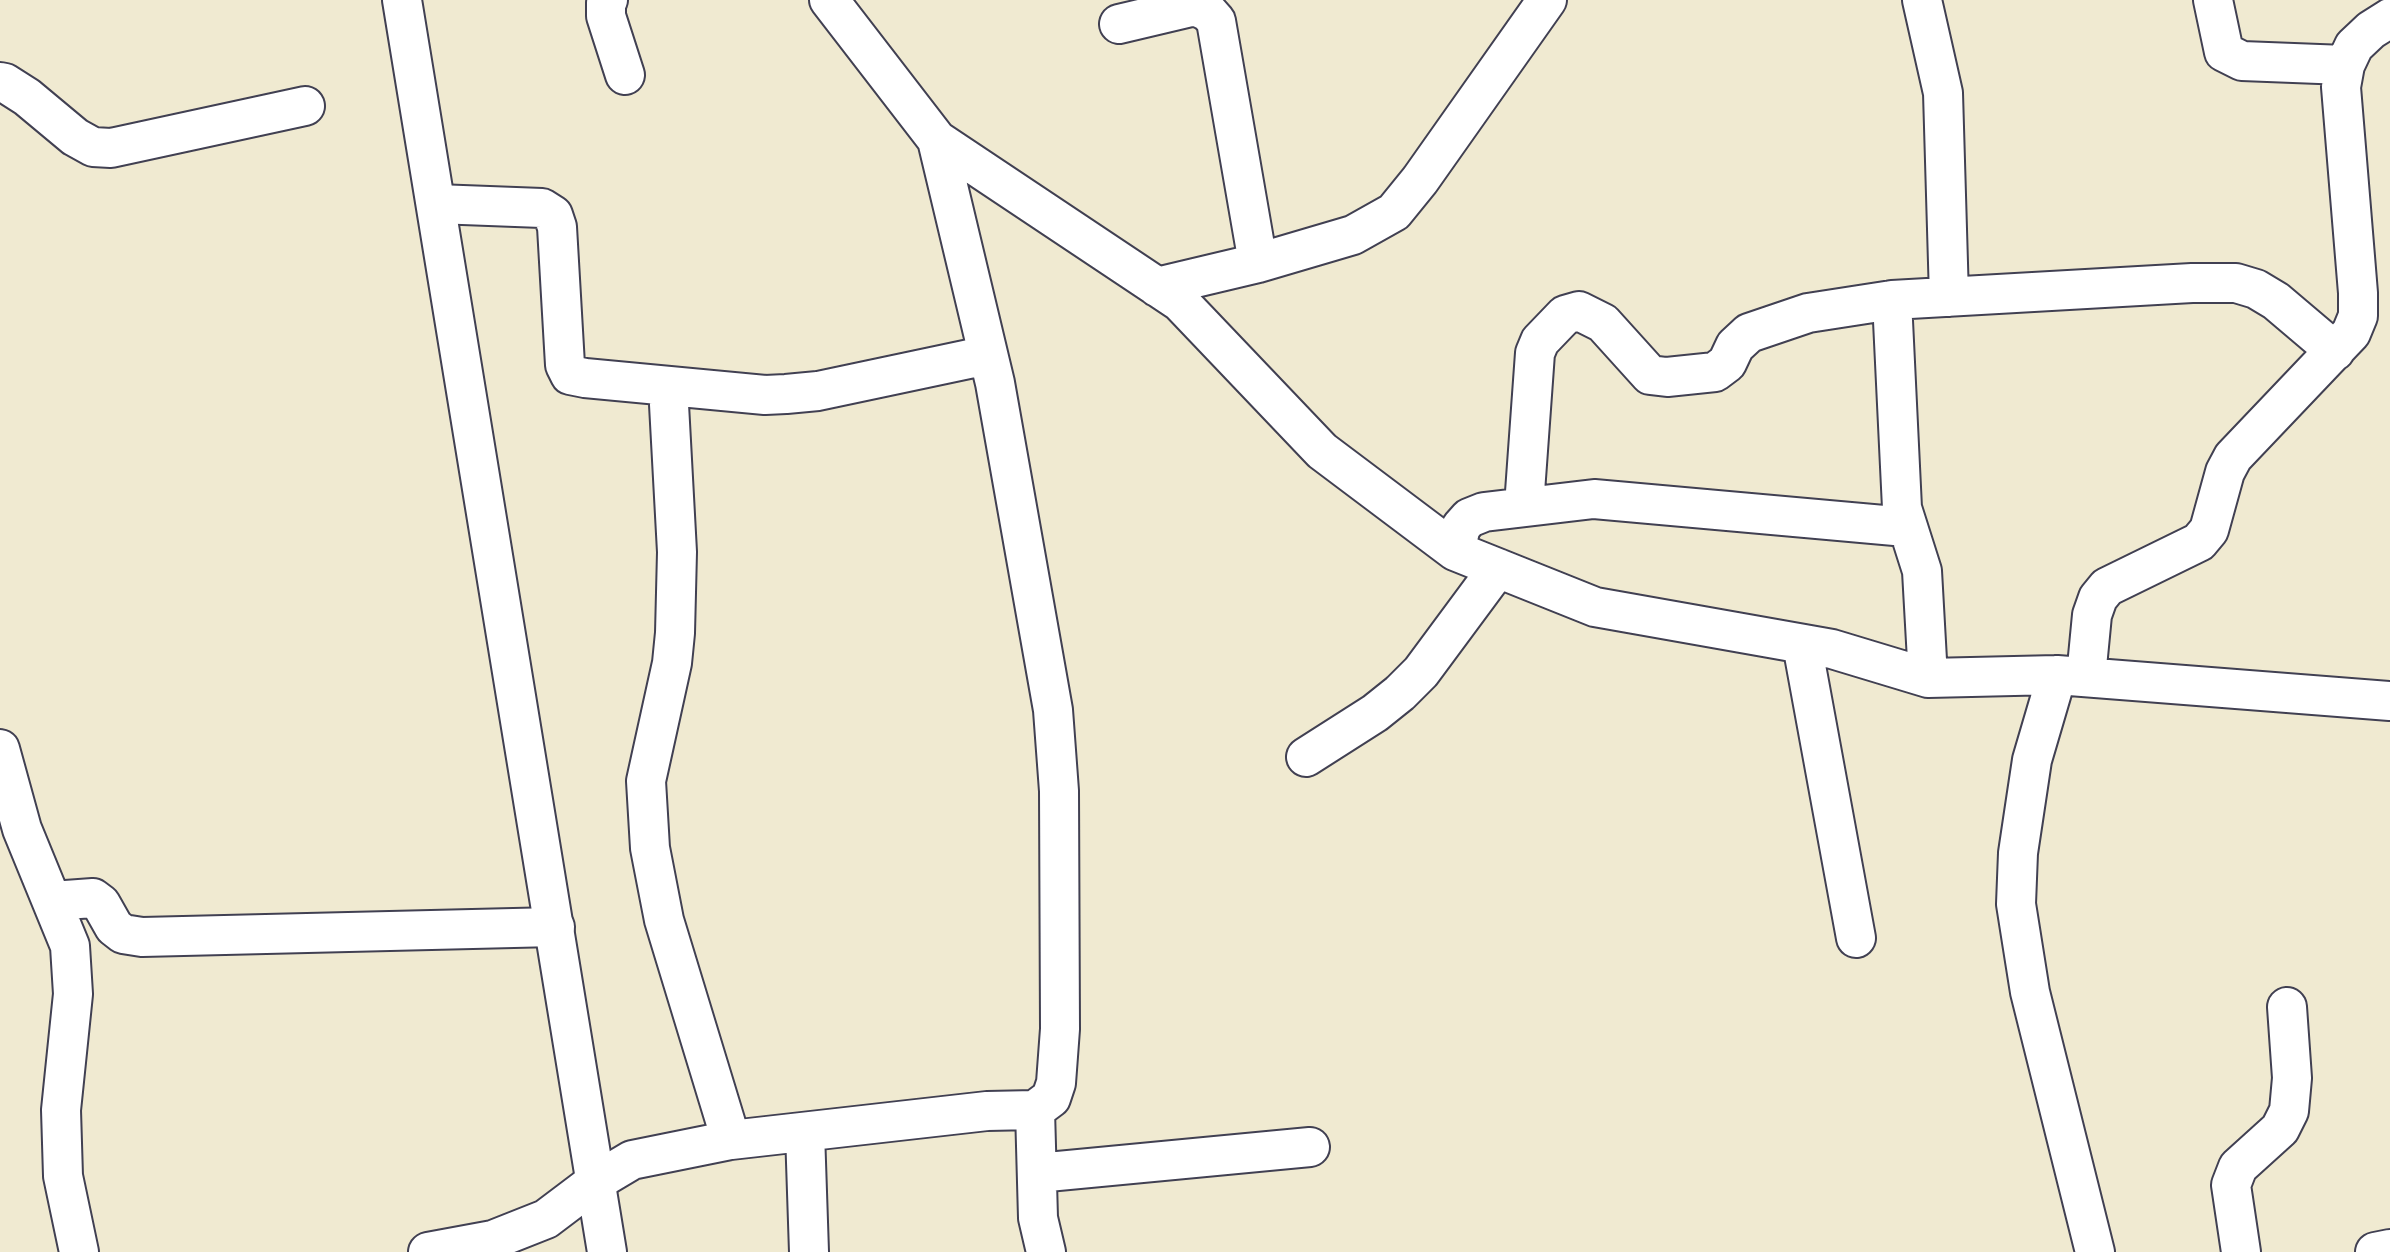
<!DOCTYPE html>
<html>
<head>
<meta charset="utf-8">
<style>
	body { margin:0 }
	canvas { display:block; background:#f0ead1 }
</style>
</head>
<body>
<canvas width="2390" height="1252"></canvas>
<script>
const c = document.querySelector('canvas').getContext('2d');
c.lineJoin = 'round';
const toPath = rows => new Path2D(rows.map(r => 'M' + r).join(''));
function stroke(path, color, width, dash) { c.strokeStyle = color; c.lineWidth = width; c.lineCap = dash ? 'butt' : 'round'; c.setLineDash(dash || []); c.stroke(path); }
const minor = toPath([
	[608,0,606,3,606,16,625,75],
	[1922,0,1943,93,1949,297],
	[2213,0,2224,52,2242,61,2345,65],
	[1119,24,1195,6,1208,12,1216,21,1258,263],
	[0,82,5,83,27,97,75,137,93,147,111,148,305,106],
	[937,140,1180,302,1322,451,1455,551,1595,607,1832,649,1928,678,2057,675,2390,701],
	[436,204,542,208,553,215,557,227,565,365,570,375,585,378,765,395,786,394,818,391,988,355],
	[1157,287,1258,263,1353,235,1394,212,1420,180,1547,0],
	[1892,300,1902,508,1922,571,1928,678],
	[668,386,677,552,675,633,672,663,646,781,650,848,664,920,731,1140],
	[1524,506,1535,353,1540,341,1565,315,1579,311,1603,323,1650,375,1667,377,1715,372,1727,363,1735,346,1749,333,1808,313,1892,300,2192,283,2236,283,2256,289,2276,301,2335,351],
	[1455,551,1461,527,1469,518,1484,512,1594,499,1906,527],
	[1802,644,1856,938],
	[2057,675,2032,760,2018,853,2016,904,2030,992,2095,1252],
	[2086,677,2092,615,2098,598,2107,587,2199,542,2209,530,2225,472,2233,457,2351,333,2358,316,2358,293,2341,87,2345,65,2354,46,2371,30,2390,18],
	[0,749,22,829,70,946,73,994,61,1110,63,1176,79,1252],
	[1306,757,1375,713,1400,693,1421,672,1498,568],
	[52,901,93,898,101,904,114,927,123,934,142,937,555,927],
	[1035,1110,1038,1218,1046,1252],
	[805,1132,809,1252],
	[1037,1173,1310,1147],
	[428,1252,493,1240,546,1219,595,1182,632,1160,731,1140,987,1111,1035,1110,1051,1098,1056,1083,1060,1029,1059,791,1053,710,995,383,937,140,829,0],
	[2241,1252,2231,1185,2238,1167,2280,1129,2289,1111,2292,1078,2287,1007],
	[2375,1252,2390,1249]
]);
const tertiary = toPath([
	[402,0,607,1252]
]);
stroke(minor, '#414052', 42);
stroke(tertiary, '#414052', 42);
stroke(minor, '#fff', 38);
stroke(tertiary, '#fff', 38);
</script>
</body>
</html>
